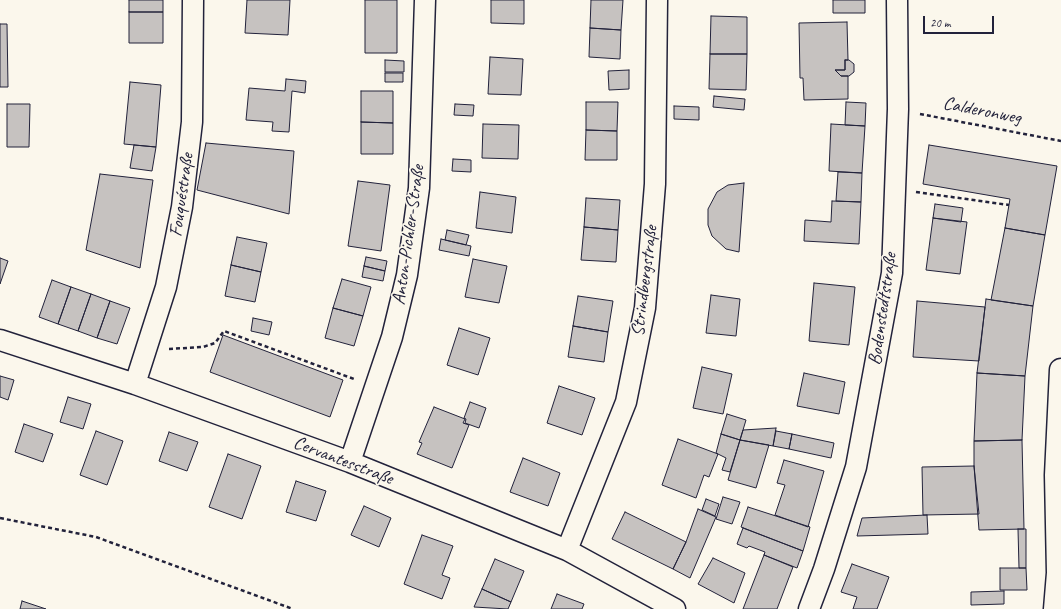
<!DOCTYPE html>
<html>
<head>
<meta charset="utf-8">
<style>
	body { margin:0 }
	#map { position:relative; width:1061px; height:609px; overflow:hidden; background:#fbf7ec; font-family:Caveat,sans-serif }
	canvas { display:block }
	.scale { position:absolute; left:923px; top:16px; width:71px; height:18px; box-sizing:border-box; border:2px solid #22223b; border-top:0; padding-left:5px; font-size:12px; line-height:14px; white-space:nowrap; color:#22223b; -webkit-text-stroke:3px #fbf7ec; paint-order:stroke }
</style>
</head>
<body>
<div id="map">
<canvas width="1061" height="609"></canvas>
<div class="scale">20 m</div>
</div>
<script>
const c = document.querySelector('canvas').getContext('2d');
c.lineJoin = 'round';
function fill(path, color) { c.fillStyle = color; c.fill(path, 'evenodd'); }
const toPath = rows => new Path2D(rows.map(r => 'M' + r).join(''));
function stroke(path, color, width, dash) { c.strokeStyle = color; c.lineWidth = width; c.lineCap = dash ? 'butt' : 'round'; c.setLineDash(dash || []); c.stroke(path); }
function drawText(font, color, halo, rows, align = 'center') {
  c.font = font + ' Caveat,sans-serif'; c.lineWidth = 3.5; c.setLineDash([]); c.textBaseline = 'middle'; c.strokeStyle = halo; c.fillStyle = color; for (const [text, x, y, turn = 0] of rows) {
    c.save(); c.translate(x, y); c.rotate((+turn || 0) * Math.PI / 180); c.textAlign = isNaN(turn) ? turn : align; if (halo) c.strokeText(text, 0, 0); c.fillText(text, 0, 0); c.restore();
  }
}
const building = toPath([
	[129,0,163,0,163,12,129,12,129,0],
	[247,0,290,0,288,35,245,33,247,0],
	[365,0,397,0,397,53,365,53,365,0],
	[491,0,524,0,524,24,491,23,491,0],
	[591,0,623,0,621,30,590,28,591,0],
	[833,0,865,0,865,13,833,13,833,0],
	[129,12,163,12,163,43,129,43,129,12],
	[711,16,747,17,747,54,710,54,711,16],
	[847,22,848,60,845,60,845,70,835,70,841,76,848,76,848,99,804,100,803,78,800,78,799,23,847,22],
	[0,24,7,24,8,87,0,87,0,24],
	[590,28,621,30,620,59,589,57,590,28],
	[710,54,747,54,746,90,709,89,710,54],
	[490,57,523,59,521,95,488,94,490,57],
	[385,60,404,61,404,72,385,72,385,60],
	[845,60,849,60,854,64,854,72,849,76,841,76,835,70,845,70,845,60],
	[629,70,629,89,609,90,608,71,629,70],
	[385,73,403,73,403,82,385,82,385,73],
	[286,79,306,81,305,93,292,91,289,132,272,131,273,122,246,120,249,88,285,91,286,79],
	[130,82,161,85,156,147,124,144,130,82],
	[361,91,393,91,393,123,361,122,361,91],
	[714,96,745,99,744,110,713,107,714,96],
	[586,102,618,102,617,131,586,130,586,102],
	[846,102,866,103,865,126,845,125,846,102],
	[7,104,30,104,29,147,7,147,7,104],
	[455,104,474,105,473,116,454,115,455,104],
	[674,106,699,107,699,120,674,119,674,106],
	[361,122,393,123,393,154,361,154,361,122],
	[483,124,519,125,518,159,482,158,483,124],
	[831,124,865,126,862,173,829,171,831,124],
	[586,130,617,131,617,160,585,160,586,130],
	[206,143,294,151,289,214,197,190,206,143],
	[134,145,156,147,152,171,130,168,134,145],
	[929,145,1057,166,1045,235,1005,228,1010,199,923,184,929,145],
	[453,159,471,160,471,172,452,171,453,159],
	[838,172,862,173,861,202,836,201,838,172],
	[100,174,153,180,140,268,86,250,100,174],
	[358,181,390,185,381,251,348,246,358,181],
	[744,183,739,252,726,249,712,236,708,225,708,209,717,192,728,185,744,183],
	[480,192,516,197,512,233,476,228,480,192],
	[586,198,620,200,618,230,584,227,586,198],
	[832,201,861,202,859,244,804,241,805,220,831,222,832,201],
	[935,204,963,208,961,222,933,218,935,204],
	[933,218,967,222,960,274,926,270,933,218],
	[584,227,618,230,616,262,581,260,584,227],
	[1005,228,1045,235,1033,306,991,300,1005,228],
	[447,230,469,235,466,245,445,240,447,230],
	[237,237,267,243,261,272,231,265,237,237],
	[441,239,471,246,469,256,439,250,441,239],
	[366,257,387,261,385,271,364,266,366,257],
	[0,258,8,261,0,284,0,258],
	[473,259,507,266,499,303,465,297,473,259],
	[231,265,261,272,255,302,225,296,231,265],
	[364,266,385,271,383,281,362,277,364,266],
	[342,279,371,287,363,316,333,308,342,279],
	[52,280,71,287,58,324,39,317,52,280],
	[814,283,855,287,849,345,809,341,814,283],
	[71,287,91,294,78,331,58,324,71,287],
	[91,294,110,301,97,338,78,331,91,294],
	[711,295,740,299,736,336,706,333,711,295],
	[578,296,613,301,608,332,573,326,578,296],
	[986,299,1033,306,1025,376,977,373,986,299],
	[110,301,130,308,117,344,97,338,110,301],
	[917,301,985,307,979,361,913,357,917,301],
	[333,308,363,316,354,346,325,338,333,308],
	[253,318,272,322,269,335,251,331,253,318],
	[573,326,608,332,604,362,568,357,573,326],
	[459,328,490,338,478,375,447,365,459,328],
	[223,335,343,380,330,417,210,372,223,335],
	[702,367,732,374,723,414,693,408,702,367],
	[804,373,845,382,839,414,797,406,804,373],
	[977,373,1025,376,1022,440,974,441,977,373],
	[0,376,14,380,8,400,0,397,0,376],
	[559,386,595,398,582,435,547,423,559,386],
	[68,397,91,404,83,429,60,422,68,397],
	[470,402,486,408,479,428,465,423,466,419,464,418,470,402],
	[434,407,465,419,463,423,469,425,452,468,417,454,422,443,419,442,434,407],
	[727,414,746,420,740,440,721,434,727,414],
	[24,424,53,434,43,462,15,452,24,424],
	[776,428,773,446,740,440,743,430,776,428],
	[96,431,123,441,107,485,80,475,96,431],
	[776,431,792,434,789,449,773,446,776,431],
	[169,432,198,442,187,471,159,461,169,432],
	[721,434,740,440,730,472,722,470,726,458,716,453,721,434],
	[792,434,834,443,831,458,789,449,792,434],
	[678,439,718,454,709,477,704,475,696,498,662,485,678,439],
	[740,440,769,445,756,488,728,480,740,440],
	[1022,440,1024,529,979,530,974,466,974,441,1022,440],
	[228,454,261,466,242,519,209,507,228,454],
	[523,458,560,473,548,506,510,492,523,458],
	[784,460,824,471,808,527,775,515,785,485,777,483,784,460],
	[974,466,979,514,923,515,922,467,974,466],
	[296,481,326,491,316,521,286,512,296,481],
	[723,497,740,502,732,524,716,519,723,497],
	[706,499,719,504,715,516,702,510,706,499],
	[364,506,391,518,379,547,351,535,364,506],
	[748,507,810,527,803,551,741,527,748,507],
	[698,509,716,517,690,578,673,569,686,542,698,509],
	[625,512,686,542,673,569,612,539,625,512],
	[927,515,928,534,857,536,862,518,927,515],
	[743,528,803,551,797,568,764,555,765,552,749,546,747,548,737,544,743,528],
	[1018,529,1026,529,1026,568,1019,568,1018,529],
	[422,535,453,546,442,575,450,578,442,599,404,584,422,535],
	[764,555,793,567,777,609,743,609,764,555],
	[713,558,745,573,734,603,698,584,713,558],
	[495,559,524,571,511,602,482,589,495,559],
	[852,564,889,577,877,609,853,609,857,597,841,592,852,564],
	[1000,568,1026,568,1027,590,1000,590,1000,568],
	[482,589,511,602,508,609,474,607,482,589],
	[1004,591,1004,604,971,605,971,592,1004,591],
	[557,594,584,604,582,609,551,609,557,594],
	[22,601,46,609,20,609,22,601]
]);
const path = toPath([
	[920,114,1061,141],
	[916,192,1009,205],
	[169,349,203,347,215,343,224,331,354,379],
	[0,518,96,537,293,609]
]);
const street = toPath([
	[0,340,135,384,350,462,567,550,675,609],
	[135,384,166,287,182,207,192,122,193,0],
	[350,462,392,337,407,275,419,188,425,0],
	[567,550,626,402,645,308,655,184,657,0],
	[809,609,824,569,856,467,892,273,898,109,897,0]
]);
const secondary = toPath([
	[1055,609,1058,573,1056,475,1061,370]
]);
const streetNames = [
	["Calderonweg",982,111,11],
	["Fouquéstraße",182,195,-82],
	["Anton-Pichler-Straße",409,235,-82],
	["Strindbergstraße",645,281,-83],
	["Bodenstedtstraße",883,309,-82],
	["Cervantesstraße",343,461,21]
];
fill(building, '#c6c2c0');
stroke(building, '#22223b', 1);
stroke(street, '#22223b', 23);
stroke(secondary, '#22223b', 25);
stroke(path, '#22223b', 2.5, [4, 3]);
stroke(street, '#fbf7ec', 20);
stroke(secondary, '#fbf7ec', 22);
drawText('19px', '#22223b', '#fbf7ec', streetNames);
</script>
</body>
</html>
